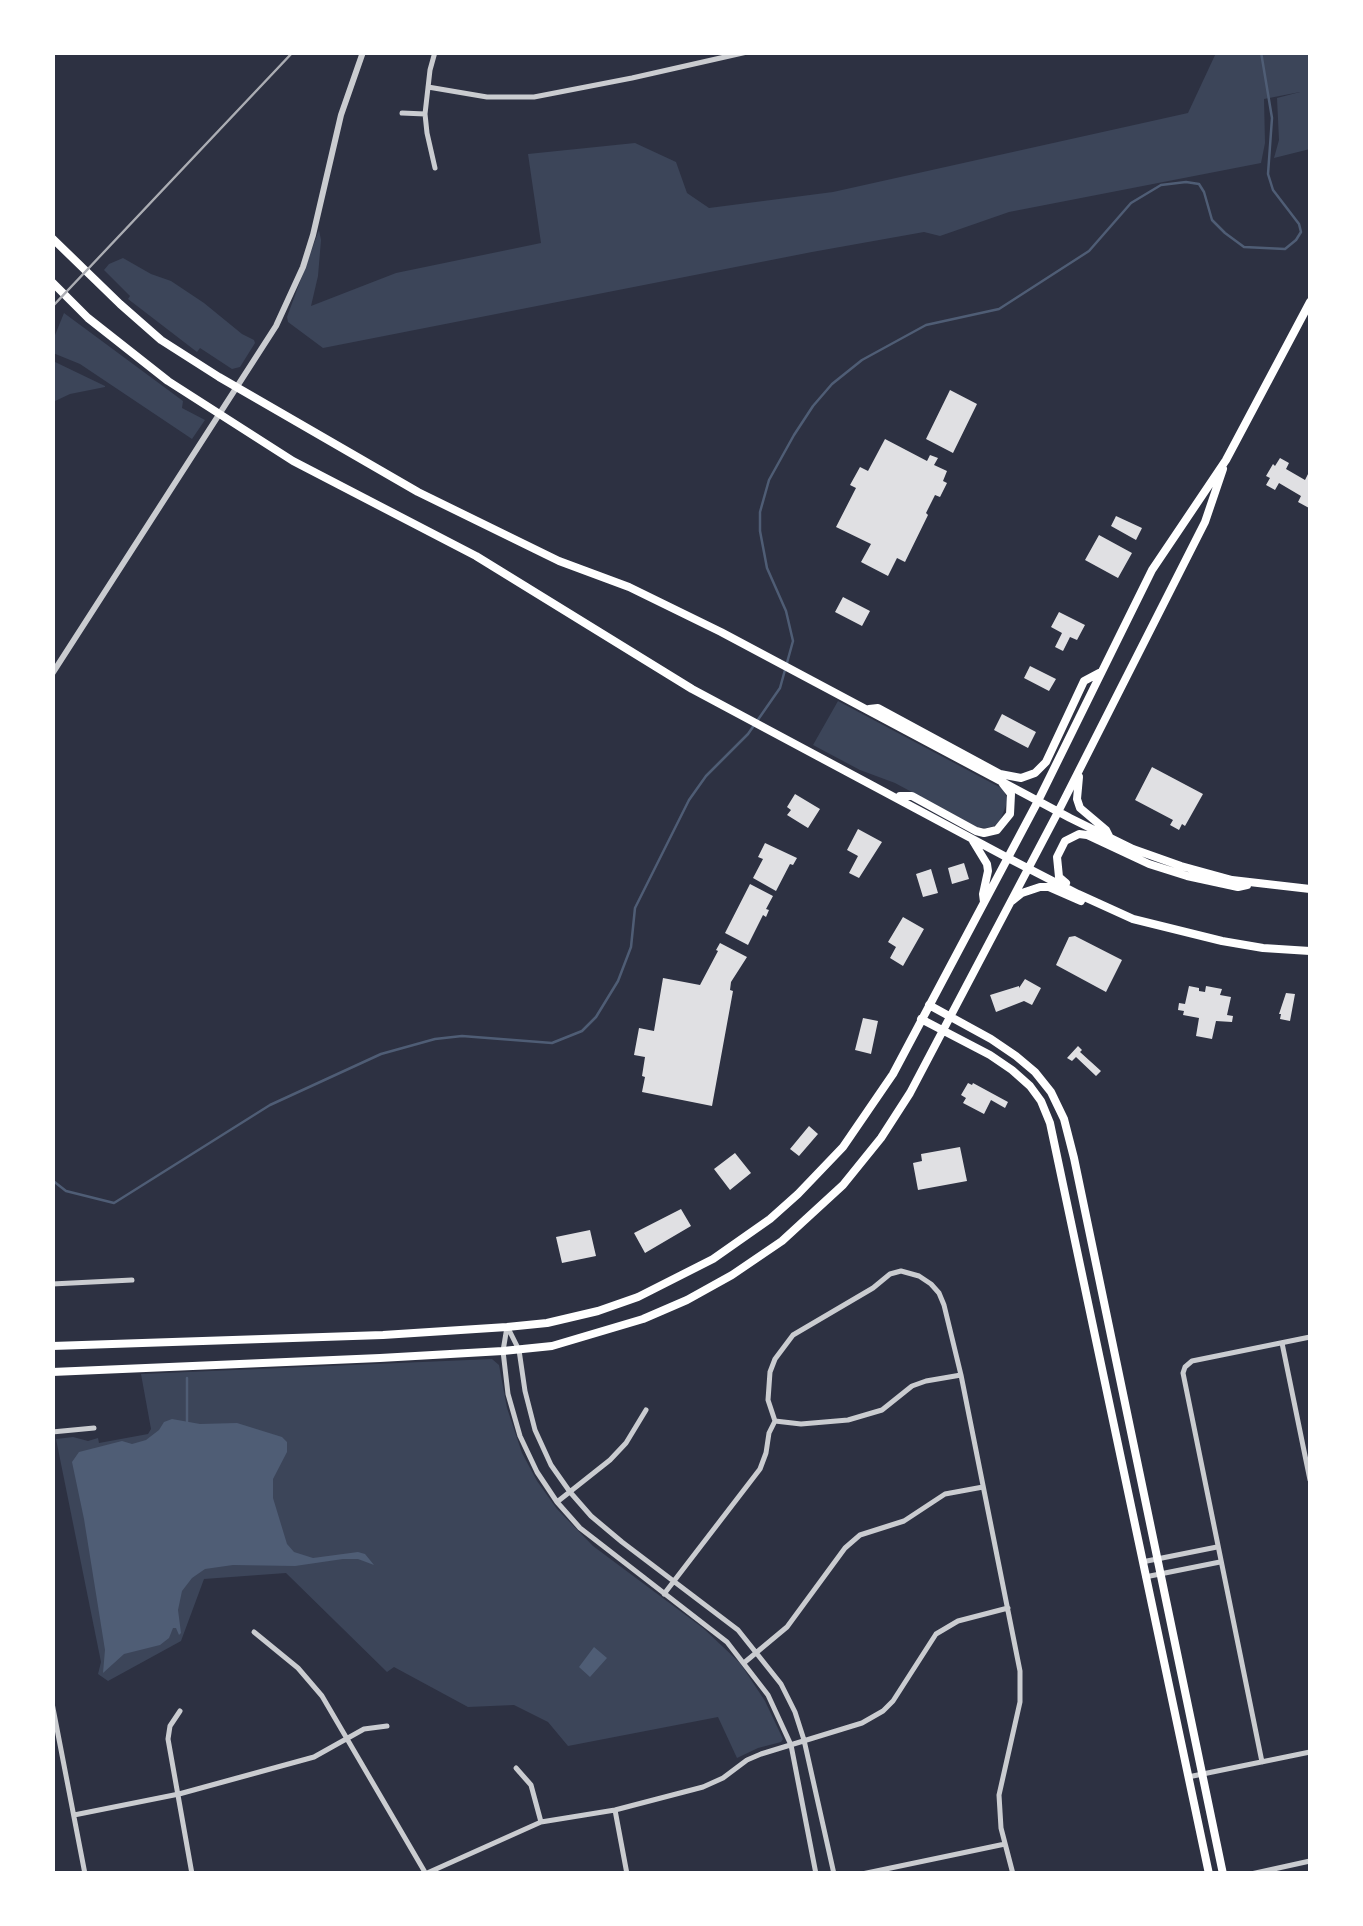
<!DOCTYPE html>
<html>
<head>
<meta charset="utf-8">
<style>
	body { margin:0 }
	#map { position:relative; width:1363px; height:1926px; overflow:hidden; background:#2d3142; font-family:Cabin,sans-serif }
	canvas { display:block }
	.frame { position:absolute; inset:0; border:55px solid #fff; pointer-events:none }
</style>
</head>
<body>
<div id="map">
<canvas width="1363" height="1926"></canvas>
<div class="frame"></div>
</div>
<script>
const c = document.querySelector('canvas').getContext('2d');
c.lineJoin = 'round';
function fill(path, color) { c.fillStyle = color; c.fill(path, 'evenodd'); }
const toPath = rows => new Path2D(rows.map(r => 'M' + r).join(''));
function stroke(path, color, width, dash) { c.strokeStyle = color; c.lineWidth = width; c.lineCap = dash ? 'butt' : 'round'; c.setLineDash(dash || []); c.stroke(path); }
const green = toPath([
	[1216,53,1310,53,1310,149,1274,158,1279,140,1277,98,1300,92,1264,99,1265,143,1261,163,1009,212,940,236,924,232,812,252,323,348,288,322,287,317,319,230,321,240,318,276,311,306,396,273,541,243,528,154,635,143,676,162,687,193,709,208,833,192,1188,113],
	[123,258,151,274,171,281,204,303,242,334,254,340,255,343,240,367,232,369,200,348,197,352,128,299,130,296,104,270,109,264],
	[64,313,183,401,182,408,205,420,192,439,80,364,53,353,53,340],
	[53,361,105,386,105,387,70,394,53,402],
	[838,701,1003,789,1008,800,1000,821,994,826,986,828,977,827,895,783,860,770,813,745],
	[492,1359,499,1365,507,1408,522,1453,537,1481,557,1509,593,1546,703,1628,740,1663,765,1701,783,1739,781,1742,758,1748,737,1758,718,1717,568,1746,548,1722,514,1705,468,1707,394,1667,387,1672,286,1573,204,1579,181,1641,108,1681,98,1674,101,1662,56,1439,73,1437,88,1441,98,1438,99,1443,148,1434,151,1429,141,1374]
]);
const water = toPath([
	[172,1419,200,1424,237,1423,282,1437,287,1442,287,1452,273,1479,273,1498,287,1544,294,1552,313,1558,358,1552,365,1554,374,1565,358,1559,343,1559,295,1566,233,1565,205,1569,192,1578,182,1591,178,1610,181,1633,179,1635,176,1628,173,1628,169,1638,160,1645,124,1654,103,1673,105,1650,84,1519,72,1462,79,1452,122,1441,132,1444,146,1440,159,1430,164,1422],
	[594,1647,607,1658,590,1677,579,1667]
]);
const stream = toPath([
	[52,1180,66,1191,114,1203,270,1105,381,1054,435,1039,462,1036,552,1043,582,1031,596,1017,618,981,631,947,635,908,689,800,706,776,748,734,780,688,793,641,786,611,767,568,760,531,760,512,769,480,794,435,813,406,832,384,862,360,926,325,999,309,1089,251,1131,203,1161,185,1186,182,1199,184,1204,192,1212,220,1225,233,1244,247,1285,249,1296,240,1301,232,1299,224,1273,190,1268,174,1272,118,1261,52],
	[187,1378,187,1422]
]);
const building = toPath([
	[950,390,977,404,953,453,926,439],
	[885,439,927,461,930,455,938,458,934,465,947,471,943,481,947,483,940,497,935,495,926,513,928,515,905,562,897,558,888,576,861,562,871,544,836,527,856,488,850,485,860,467,868,471],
	[1280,458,1289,463,1286,469,1305,480,1310,470,1309,508,1298,502,1301,496,1279,483,1275,490,1266,485,1270,478,1266,476,1273,464,1275,466],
	[1116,516,1142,528,1136,540,1111,526],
	[1099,535,1132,553,1118,578,1085,560],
	[843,597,870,611,862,626,835,612],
	[1059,612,1085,625,1077,640,1070,637,1063,651,1055,647,1062,633,1051,627],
	[1030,666,1056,679,1049,691,1024,678],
	[1002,714,1036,732,1028,748,994,730],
	[1152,767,1203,794,1185,826,1182,824,1179,830,1170,825,1173,820,1135,800],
	[795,794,820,809,808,828,787,815,791,810,787,807],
	[858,829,882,842,859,878,849,873,858,856,847,850],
	[765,843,797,858,793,865,790,864,776,891,753,878,763,859,758,857],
	[964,863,969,879,952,884,948,868],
	[931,869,938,893,923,897,916,874],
	[750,884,773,896,766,909,769,910,766,917,763,915,748,945,725,933],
	[903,917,924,929,903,966,890,958,896,947,888,942],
	[1075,936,1122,960,1106,992,1056,965,1069,937],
	[720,943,747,957,731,982,730,990,733,991,712,1106,642,1092,645,1077,642,1076,645,1057,634,1055,639,1028,654,1031,663,978,700,985,718,951,716,950],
	[1025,979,1041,988,1032,1005,1024,1001,996,1012,990,995,1019,986,1019,988],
	[1189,986,1199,988,1199,991,1205,992,1206,986,1222,989,1220,995,1231,997,1227,1015,1233,1016,1232,1022,1216,1021,1212,1039,1196,1036,1199,1018,1183,1015,1184,1011,1178,1010,1179,1003,1185,1004],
	[1286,993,1295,994,1290,1021,1280,1019,1281,1014,1279,1014],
	[863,1018,878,1021,871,1054,855,1050],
	[1078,1046,1082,1050,1080,1052,1101,1071,1096,1076,1076,1057,1072,1061,1067,1058],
	[968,1083,972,1085,973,1083,1008,1102,1005,1108,991,1100,984,1114,963,1103,966,1098,961,1095],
	[809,1126,818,1134,799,1156,790,1149],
	[960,1147,967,1181,918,1190,913,1163,922,1161,921,1154],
	[735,1153,751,1173,730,1190,714,1169],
	[681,1209,691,1226,645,1253,634,1233],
	[590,1230,596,1256,562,1263,556,1237]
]);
const minor = toPath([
	[428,87,487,97,534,97,632,78,747,52],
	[402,113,425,114],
	[435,168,427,133,425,114,430,70,435,52],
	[52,1284,132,1280],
	[507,1327,503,1351,508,1394,520,1436,537,1472,557,1502,580,1528,727,1642,768,1695,791,1745,816,1874],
	[508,1328,519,1350,525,1391,535,1430,551,1465,570,1492,591,1516,622,1542,738,1630,781,1684,795,1712,804,1740,834,1874],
	[1282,1343,1310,1480],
	[775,1421,801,1424,848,1420,882,1410,912,1386,926,1381,961,1375],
	[52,1432,94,1428],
	[557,1502,610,1460,626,1443,646,1410],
	[1142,1562,1217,1547],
	[1145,1577,1220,1562],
	[664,1594,760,1469,766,1453,769,1433,775,1421,768,1400,770,1372,775,1359,793,1335,873,1288,890,1274,901,1271,919,1276,931,1284,939,1293,944,1305,961,1375,1020,1671,1020,1702,999,1795,1001,1828,1013,1874],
	[254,1632,298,1668,322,1696,426,1874],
	[745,1662,787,1627,845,1548,860,1535,904,1521,945,1494,983,1487],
	[52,1703,85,1874],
	[180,1711,170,1726,168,1739,192,1874],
	[1262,1762,1183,1373,1185,1367,1192,1361,1310,1337],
	[516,1768,531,1785,541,1822],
	[1188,1777,1310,1752],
	[615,1810,627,1874],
	[74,1815,179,1794,314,1757,364,1729,387,1726],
	[425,1874,541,1822,615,1810,703,1787,723,1778,747,1760,761,1754,862,1723,883,1711,893,1701,936,1634,958,1621,1008,1608],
	[862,1874,1005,1844],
	[1251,1874,1310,1861]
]);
const tertiary = toPath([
	[52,674,276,326,303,267,313,235,341,115,363,52]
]);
const secondary = toPath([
	[52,238,120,304,161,340,219,377,418,492,559,561,629,587,721,632,1070,818,1133,849,1181,866,1232,880,1310,889],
	[52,282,88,318,168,381,293,461,476,556,692,689,1008,858,1078,894,1133,919,1222,941,1263,948,1310,951],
	[869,709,878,708,1000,774,1021,778,1035,773,1046,762,1084,681,1099,673],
	[1079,777,1077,799,1080,808,1106,830,1110,838],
	[900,796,912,796,976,831,984,833,997,830,1010,814,1011,794,1003,784],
	[973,841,987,864,988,871,983,894,984,902],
	[1066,883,1059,877,1057,857,1065,841,1079,834,1087,835,1149,864,1187,876,1238,887,1247,885],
	[1012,901,1022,893,1040,887,1049,887,1081,901],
	[929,1005,991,1039,1016,1056,1035,1072,1051,1092,1064,1119,1074,1158,1223,1874],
	[921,1019,990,1055,1012,1070,1030,1086,1041,1101,1050,1123,1209,1874],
	[52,1346,383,1335,507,1327,547,1323,598,1311,638,1297,713,1259,770,1219,798,1194,843,1147,893,1074,1038,801,1152,570,1226,460,1310,302],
	[52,1372,380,1358,503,1351,552,1346,643,1319,687,1300,732,1275,782,1241,843,1185,881,1138,910,1093,1058,812,1205,522,1223,469]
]);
const rail = toPath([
	[52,307,293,52]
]);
fill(green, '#3c4559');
fill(water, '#4f5d75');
stroke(stream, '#4f5d75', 2.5);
fill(building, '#e0e0e3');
stroke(minor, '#caccd0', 5);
stroke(tertiary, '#caccd0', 6);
stroke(secondary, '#fff', 8);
stroke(rail, '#abadb3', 2.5);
</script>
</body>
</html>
